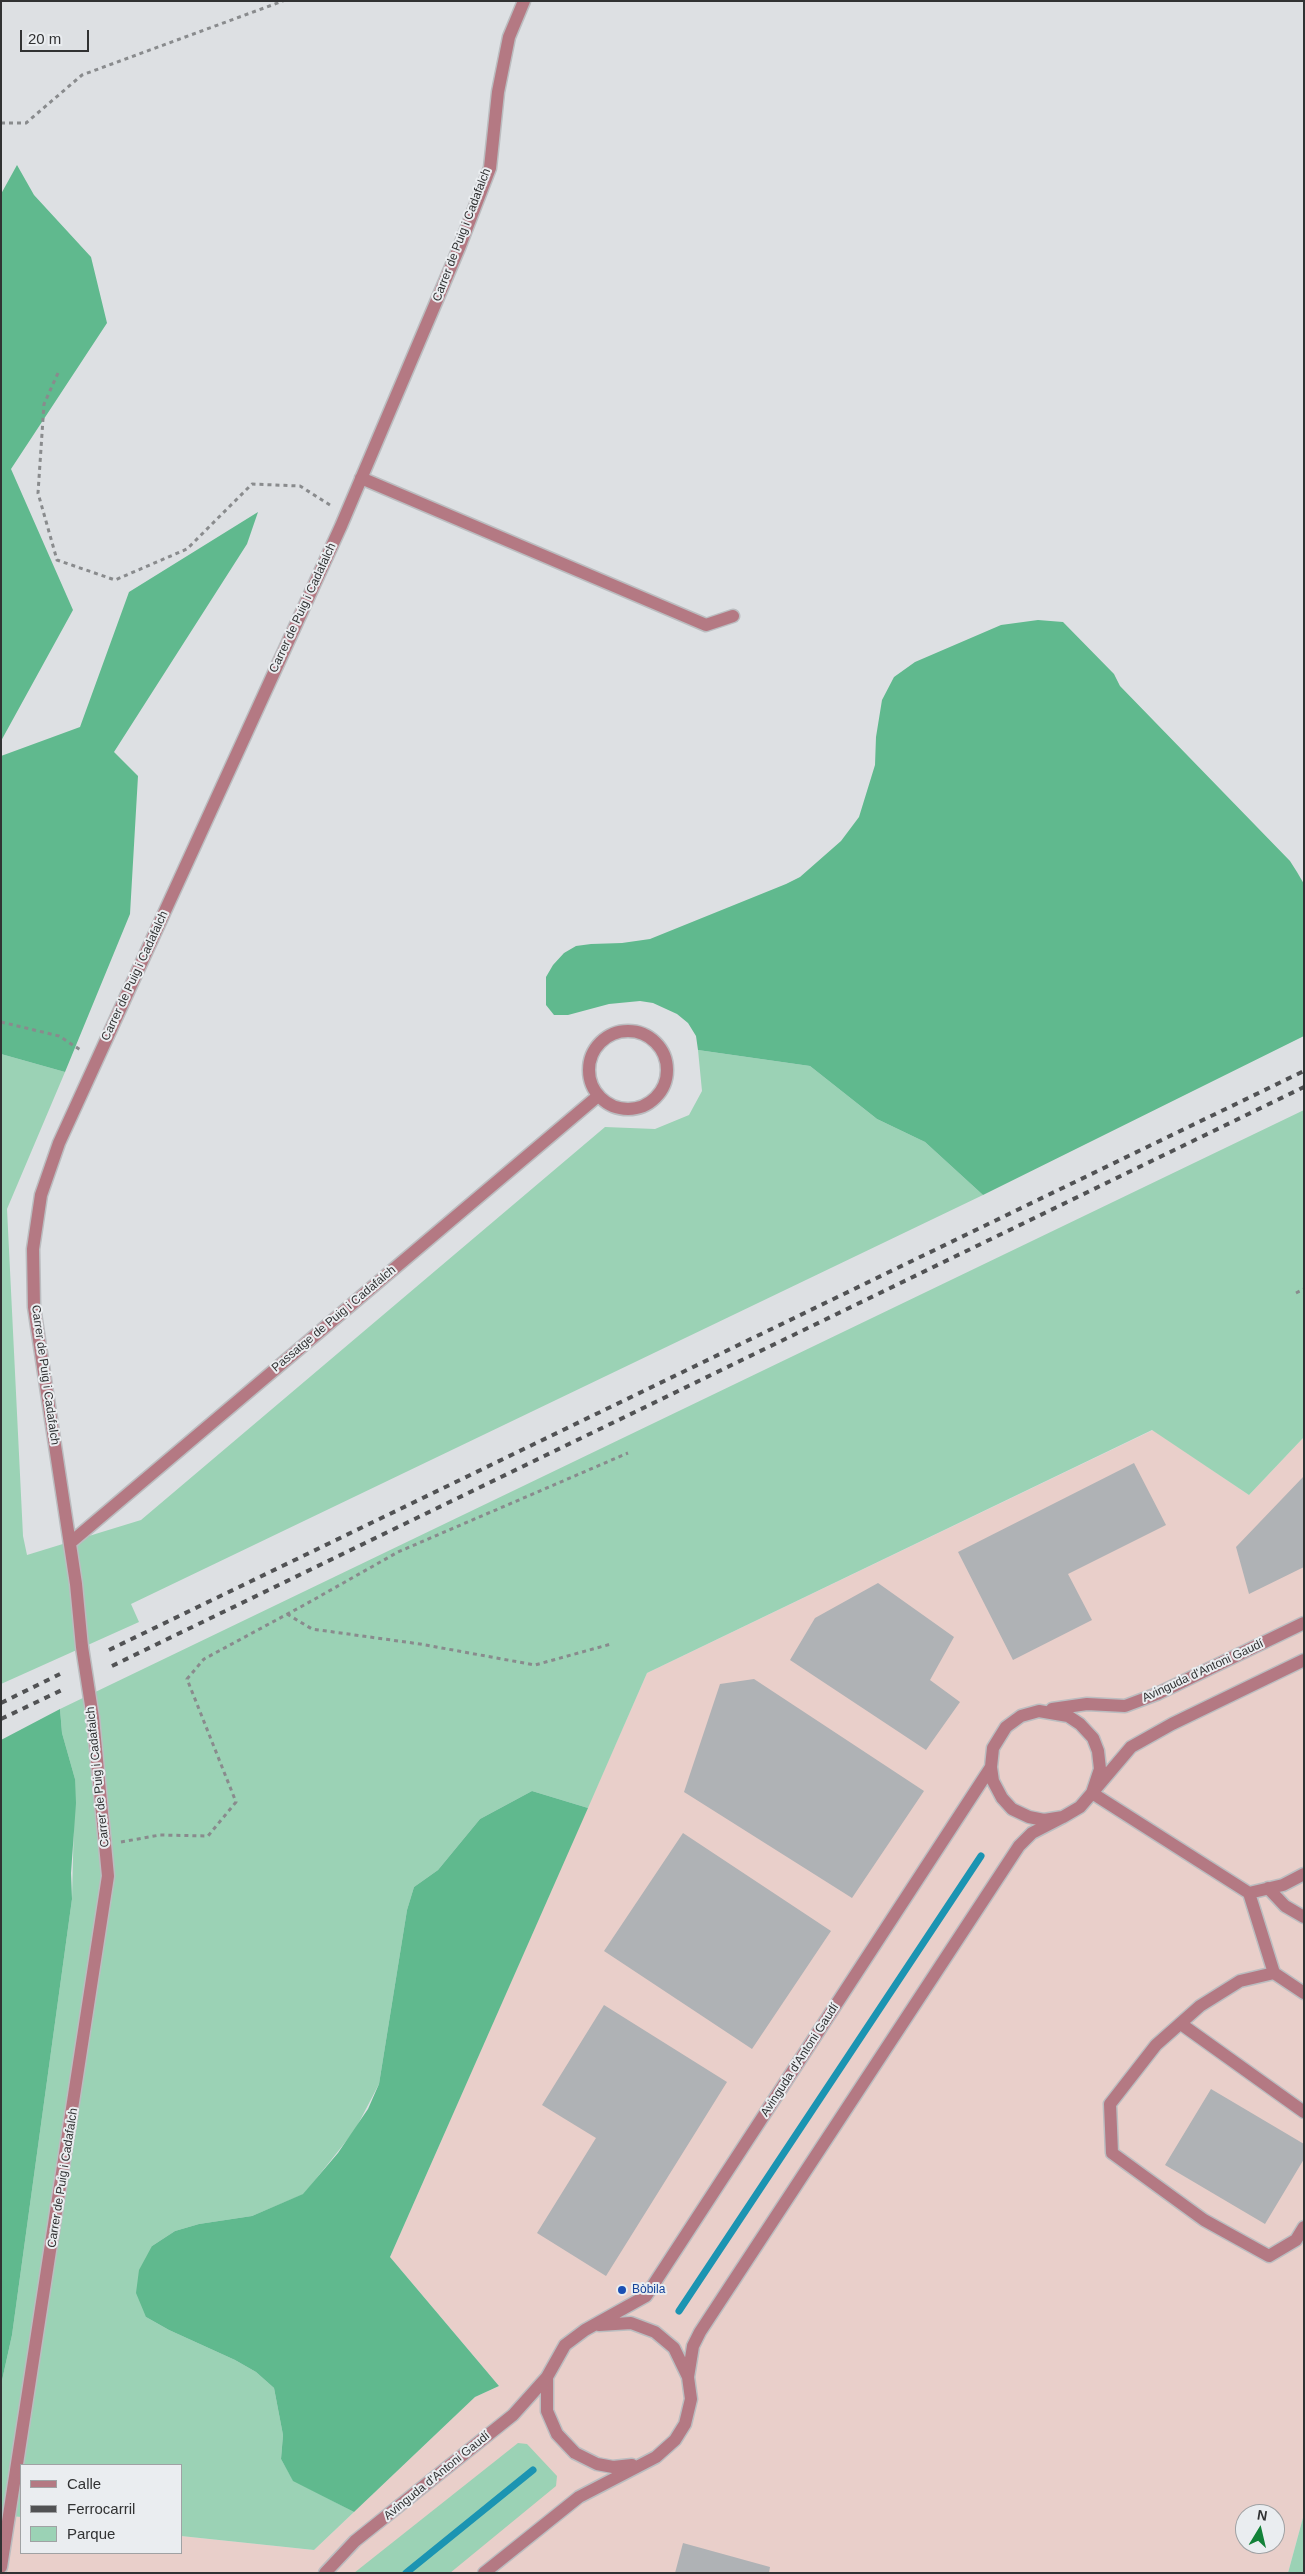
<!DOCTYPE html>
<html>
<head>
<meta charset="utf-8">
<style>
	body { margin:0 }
	#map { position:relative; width:1305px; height:2574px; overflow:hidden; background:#dde0e3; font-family:Arial,sans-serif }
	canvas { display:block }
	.frame { position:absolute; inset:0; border:2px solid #313233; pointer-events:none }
	.legend { position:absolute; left:20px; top:2464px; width:162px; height:90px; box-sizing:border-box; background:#eaedf0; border:1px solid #a0a2a4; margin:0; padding:6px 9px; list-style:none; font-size:15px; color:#313233 }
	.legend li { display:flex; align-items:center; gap:10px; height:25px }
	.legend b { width:25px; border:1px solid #a0a2a4 }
	.north { position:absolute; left:1235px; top:2504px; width:50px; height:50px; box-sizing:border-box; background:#eaedf0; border:1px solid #a0a2a4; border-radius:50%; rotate:9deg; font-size:14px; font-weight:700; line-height:20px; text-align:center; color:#313233 }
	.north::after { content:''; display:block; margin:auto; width:18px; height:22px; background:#128138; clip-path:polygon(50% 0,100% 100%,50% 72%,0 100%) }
	.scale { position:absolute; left:20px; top:30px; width:69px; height:22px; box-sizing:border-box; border:2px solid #313233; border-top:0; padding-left:6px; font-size:15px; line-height:18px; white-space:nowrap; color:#313233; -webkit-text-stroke:4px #eaedf0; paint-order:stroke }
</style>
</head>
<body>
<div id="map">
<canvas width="1305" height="2574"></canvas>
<div class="frame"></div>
<ul class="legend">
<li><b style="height:6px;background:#b47983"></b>Calle</li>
<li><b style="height:6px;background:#515254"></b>Ferrocarril</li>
<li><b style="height:14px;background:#9bd2b5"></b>Parque</li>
</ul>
<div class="north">N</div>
<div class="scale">20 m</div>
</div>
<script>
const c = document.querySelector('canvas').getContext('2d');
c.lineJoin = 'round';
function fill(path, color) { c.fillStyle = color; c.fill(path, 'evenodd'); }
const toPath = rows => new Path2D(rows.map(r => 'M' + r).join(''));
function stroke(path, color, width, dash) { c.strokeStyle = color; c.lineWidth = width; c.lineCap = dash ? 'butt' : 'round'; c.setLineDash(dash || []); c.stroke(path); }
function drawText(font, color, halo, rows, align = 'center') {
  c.font = font + ' Arial,sans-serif'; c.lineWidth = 4; c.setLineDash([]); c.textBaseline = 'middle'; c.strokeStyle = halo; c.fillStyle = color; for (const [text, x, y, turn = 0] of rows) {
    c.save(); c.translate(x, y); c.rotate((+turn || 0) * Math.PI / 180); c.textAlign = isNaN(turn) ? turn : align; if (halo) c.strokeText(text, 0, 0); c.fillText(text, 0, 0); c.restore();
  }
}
const industrial = toPath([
	[1153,1430,1249,1495,1304,1437,1304,2514,1288,2573,1,2573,1,2515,21,2517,21,2553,181,2553,181,2536,314,2550,475,2397,499,2386,390,2257,647,1673],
	[1245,2514,1275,2514,1275,2544,1245,2544]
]);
const green = toPath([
	[698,1050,810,1066,877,1119,925,1142,983,1195,131,1604,139,1622,1,1684,1,1054,65,1072,7,1209,23,1536,27,1555,141,1520,605,1127,655,1129,689,1115,702,1091],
	[1304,1110,1304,1437,1249,1495,1152,1430,647,1673,588,1808,532,1791,480,1819,438,1870,414,1887,407,1910,379,2084,355,2130,304,2194,252,2216,199,2224,175,2231,152,2246,146,2317,169,2330,235,2360,256,2372,274,2388,283,2435,281,2459,293,2480,354,2512,314,2550,181,2536,181,2465,21,2465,21,2517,1,2515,1,2385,12,2335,72,1899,75,1779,62,1733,60,1709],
	[518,2443,527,2444,557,2476,556,2486,450,2573,354,2573],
	[1304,2514,1304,2573,1288,2573]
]);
const forest = toPath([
	[17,165,34,195,91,257,107,323,11,469,73,610,1,741,1,194],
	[258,512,247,544,114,752,138,776,130,914,65,1072,1,1054,1,756,80,727,129,592],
	[1038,620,1063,622,1114,674,1120,686,1290,861,1297,872,1304,884,1304,1036,983,1195,925,1142,877,1119,810,1066,698,1050,696,1036,688,1023,677,1014,653,1003,640,1001,609,1004,568,1015,554,1015,546,1005,546,977,553,965,564,953,576,946,591,944,622,943,650,939,786,884,800,877,841,841,859,817,875,765,876,737,882,700,894,677,915,662,1001,625],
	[60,1709,62,1733,75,1779,76,1803,71,1873,72,1899,12,2335,1,2385,1,1740],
	[532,1791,588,1808,390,2257,499,2386,475,2397,354,2512,293,2481,281,2459,283,2435,274,2388,256,2372,235,2360,169,2330,146,2317,136,2293,139,2270,152,2246,175,2231,199,2224,252,2216,303,2194,338,2153,368,2109,379,2084,407,1910,414,1887,438,1870,480,1819]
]);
const stream = toPath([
	[679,2311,981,1856],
	[406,2573,533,2470]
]);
const building = toPath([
	[1134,1463,1166,1525,1068,1574,1092,1620,1013,1660,958,1552],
	[1304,1476,1304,1567,1249,1594,1236,1547],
	[878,1583,954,1637,930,1680,960,1702,926,1750,790,1660,815,1618],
	[754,1679,924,1791,852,1898,684,1792,720,1684],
	[683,1833,831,1931,752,2049,604,1951],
	[604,2005,727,2082,606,2276,537,2233,596,2138,542,2105],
	[1211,2089,1304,2144,1304,2159,1265,2224,1165,2165],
	[683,2543,770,2567,769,2573,675,2573]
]);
const path = toPath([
	[1,123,26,123,82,75,283,1],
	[58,373,44,404,38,493,57,560,115,580,187,549,252,484,300,486,330,505],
	[1,1022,59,1036,82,1051],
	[1296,1293,1304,1289],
	[287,1614,312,1629,420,1644,535,1665,611,1644],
	[121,1842,160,1835,208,1836,236,1802,187,1679,204,1659,306,1604,398,1552,628,1453]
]);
const minor = toPath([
	[361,478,706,625,733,616],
	'589 1070a39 39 0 1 1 78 0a39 39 0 1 1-78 0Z',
	[70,1543,598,1096],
	[82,1647,76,1584,34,1307,33,1249,41,1195,59,1143,341,526,459,248,490,168,498,92,509,37,524,1],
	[1052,1709,1087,1704,1125,1706,1157,1694,1304,1623],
	[1092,1793,1100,1769,1098,1751,1093,1738,1080,1724,1068,1716,1039,1711,1021,1716,1006,1727,993,1748,991,1767,993,1781,1002,1798,1012,1809,1029,1817,1044,1820,1063,1817,1080,1807,1092,1793,1131,1747,1172,1724,1304,1660],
	[1092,1793,1249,1893,1274,1973,1304,1993],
	[1268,1888,1285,1906,1304,1917],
	[1249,1893,1283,1885,1304,1874],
	[1274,1973,1240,1981,1200,2006,1156,2045,1110,2104,1112,2153,1204,2220,1269,2256,1296,2240,1304,2227],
	[1181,2024,1304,2112],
	[599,2325,631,2323,655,2332,674,2348,688,2377],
	[547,2377,547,2411,557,2434,575,2453,597,2464,613,2467,632,2465],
	[1,2567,108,1876,93,1718],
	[325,2573,355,2541,513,2415,547,2377,565,2345,585,2330,646,2296,991,1767],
	[484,2573,579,2497,656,2457,675,2440,685,2424,691,2399,688,2377,693,2346,700,2332,1019,1846,1032,1833,1063,1817]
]);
const rail = toPath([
	[109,1650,1304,1071],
	[112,1666,1304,1087],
	[1,1703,60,1674],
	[1,1719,62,1690]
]);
const minorBridge = toPath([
	[82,1647,93,1718]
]);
const markers = [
	[622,2290,5,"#1a4fb4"]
];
const streetNames = [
	["Carrer de Puig i Cadafalch",462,235,-69],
	["Carrer de Puig i Cadafalch",303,608,-65],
	["Carrer de Puig i Cadafalch",135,976,-65],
	["Passatge de Puig i Cadafalch",334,1319,-40],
	["Carrer de Puig i Cadafalch",45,1375,82],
	["Avinguda d'Antoni Gaudí",1203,1671,-25],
	["Carrer de Puig i Cadafalch",98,1777,-96],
	["Avinguda d'Antoni Gaudí",800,2060,-57],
	["Carrer de Puig i Cadafalch",63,2178,-81],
	["Avinguda d'Antoni Gaudí",437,2476,-39]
];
const transitNames = [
	["Bòbila",632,2290]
];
fill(industrial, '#e9cfca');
fill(green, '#9bd2b5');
fill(forest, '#60b98e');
stroke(stream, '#1b94b2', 7);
fill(building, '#afb2b5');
stroke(minor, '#bbbdc0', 15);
stroke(path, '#898b8d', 3, [4, 4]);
stroke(minor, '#b47983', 12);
stroke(rail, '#515254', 4, [6, 6]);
stroke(minorBridge, '#bbbdc0', 15, []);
stroke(minorBridge, '#b47983', 12);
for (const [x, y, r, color] of markers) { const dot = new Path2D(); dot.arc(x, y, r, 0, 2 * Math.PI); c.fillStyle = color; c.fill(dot); stroke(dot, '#eaedf0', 2); }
drawText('12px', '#313233', '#eaedf0', streetNames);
drawText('12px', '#164399', '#eaedf0', transitNames, 'left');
</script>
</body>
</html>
